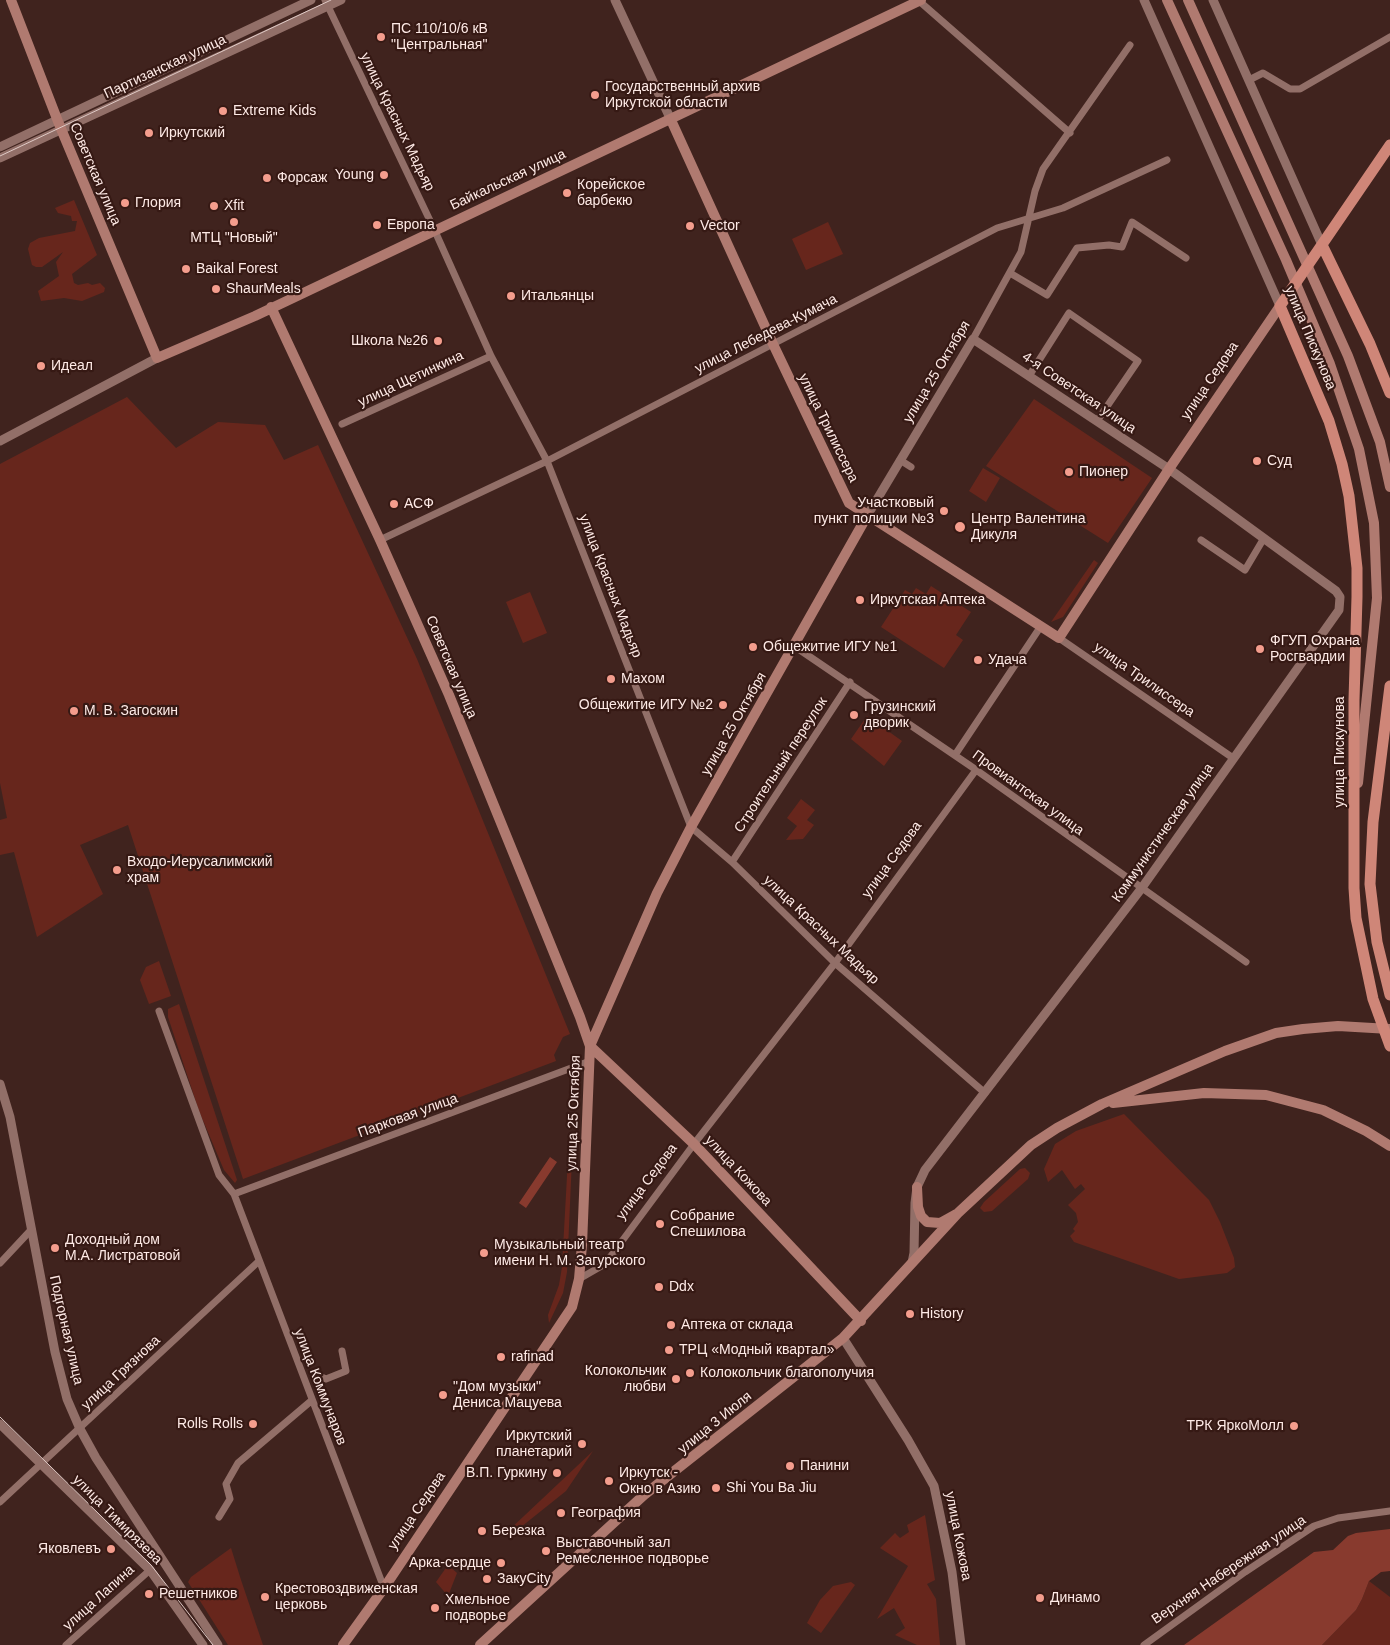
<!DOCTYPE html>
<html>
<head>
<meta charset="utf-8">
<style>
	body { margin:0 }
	canvas { display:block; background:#40231e }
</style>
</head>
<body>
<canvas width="1390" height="1645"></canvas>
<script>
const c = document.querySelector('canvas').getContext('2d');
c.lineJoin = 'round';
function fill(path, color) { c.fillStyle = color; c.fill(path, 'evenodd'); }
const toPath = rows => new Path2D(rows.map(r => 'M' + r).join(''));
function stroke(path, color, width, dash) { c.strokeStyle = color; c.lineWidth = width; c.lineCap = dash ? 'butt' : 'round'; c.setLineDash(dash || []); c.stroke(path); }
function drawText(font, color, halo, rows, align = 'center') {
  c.font = font + ' Helvetica,sans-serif'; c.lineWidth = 4.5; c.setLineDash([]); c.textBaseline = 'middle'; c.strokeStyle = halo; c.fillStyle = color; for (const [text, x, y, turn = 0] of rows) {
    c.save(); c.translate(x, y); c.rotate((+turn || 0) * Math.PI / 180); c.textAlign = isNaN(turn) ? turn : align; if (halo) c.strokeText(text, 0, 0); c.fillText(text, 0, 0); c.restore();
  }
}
const green = toPath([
	[74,200,97,255,72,274,74,283,78,285,88,283,92,285,100,283,105,288,104,292,82,301,64,298,41,301,38,291,59,276,56,262,63,252,42,267,36,267,32,265,28,249,30,243,39,238,75,231,77,221,72,221,71,216,58,213,55,208],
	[828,222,843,254,806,270,792,239],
	[127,397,176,448,218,422,265,425,284,460,318,445,417,659,570,1034,563,1037,554,1055,556,1061,243,1179,128,825,80,845,103,894,37,937,14,852,0,855,0,820,7,818,0,783,0,464],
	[1034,399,1152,478,1108,543,986,466],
	[983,468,1000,478,986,502,969,491],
	[1094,560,1098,563,1063,617,1051,622],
	[931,586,971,612,956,635,963,640,944,668,881,627,905,590,912,594,916,588,926,594],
	[530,592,547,633,523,643,506,602],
	[867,716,902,741,884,766,851,739],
	[801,799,815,810,807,820,814,825,803,839,786,840,797,826,787,818],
	[159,961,171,996,149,1004,140,980,146,967],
	[179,1004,237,1180,235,1183,224,1170,199,1111,168,1017,168,1009],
	[1124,1114,1209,1200,1220,1222,1234,1258,1235,1267,1227,1273,1179,1279,1074,1242,1070,1236,1075,1231,1073,1229,1078,1222,1076,1213,1068,1205,1085,1189,1081,1184,1075,1189,1062,1170,1048,1182,1044,1169,1055,1144,1076,1131],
	[568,1158,572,1158,567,1272,563,1293,549,1323,548,1315,559,1285,562,1267],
	[1025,1168,1030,1173,1028,1179,992,1211,984,1212,980,1208,984,1202,1020,1169],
	[593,1451,566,1491,516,1531,507,1532],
	[925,1515,935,1580,927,1584,936,1599,940,1645,917,1645,895,1635,905,1628,894,1608,877,1619,908,1566,880,1548,895,1533,900,1538,909,1532,907,1525],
	[231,1548,241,1580,263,1645,228,1645,188,1582,191,1577],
	[448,1565,457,1573,448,1596,436,1582],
	[1369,1581,1390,1597,1390,1645,1322,1645,1356,1610,1362,1599],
	[851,1582,855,1585,821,1633,807,1623,820,1600,833,1586]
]);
const water = toPath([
	[550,1157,557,1162,526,1208,519,1203],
	[1390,1529,1390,1571,1381,1572,1369,1581,1362,1599,1356,1610,1322,1645,1184,1645,1314,1552,1333,1550,1348,1536,1356,1533]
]);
const minor = toPath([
	[325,0,434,229,491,356,547,461,691,827,732,862,835,963,985,1093],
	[918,0,1070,133],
	[1249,80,1263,73,1290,89,1300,89,1390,37],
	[1010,273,1047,295,1077,248,1109,245,1122,247,1132,222,1186,258],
	[973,339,1021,252,1035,191,1043,169,1130,45],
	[1029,376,1069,313,1138,361,1097,421],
	[342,424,491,356],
	[900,460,911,467],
	[380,540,547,461,997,228,1063,208,1167,160],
	[1201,540,1245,570,1264,538],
	[1059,638,1233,758],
	[794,646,972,767,1246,962],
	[955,755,1041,626],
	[732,862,850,682],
	[159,1011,219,1175,234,1194,384,1588],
	[234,1194,590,1061],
	[0,1263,30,1231],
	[579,1279,605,1264,694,1144,835,963,976,770],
	[319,1376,326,1379,346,1371,342,1351],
	[0,1502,259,1261],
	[219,1517,230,1499,226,1484,238,1463,311,1401],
	[66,1645,150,1570],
	[1144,1645,1245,1572,1314,1526,1338,1518,1390,1511]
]);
const tertiary = toPath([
	[615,0,671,120],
	[1144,0,1280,306],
	[1213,0,1322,245],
	[0,147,311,0],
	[0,158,341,0],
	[0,441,157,358],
	[867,516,973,339,1169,469,1336,591,1340,597,1339,610,1141,889,925,1170,917,1187,915,1203,914,1253,912,1263],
	[0,1084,10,1117,55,1352,67,1399,80,1429,96,1458,218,1645],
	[843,1338,908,1440,934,1486,952,1572,961,1645],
	[0,1424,150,1570,203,1645]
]);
const secondary = toPath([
	[11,0,59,124,157,358,255,316,921,0],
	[1167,0,1286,260,1330,364,1359,449,1374,523,1377,598,1358,783],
	[1188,0,1348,356,1380,442,1390,487],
	[671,120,773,344,849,503,1059,638,1169,469,1280,306],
	[271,307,380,540,449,695,580,1017,590,1046,694,1144,861,1321],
	[1113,1103,1204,1093,1266,1095,1323,1110,1366,1131,1390,1146],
	[917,1187,918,1207,921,1216,927,1222,940,1223,958,1213,1031,1145,1057,1128,1102,1104,1225,1051,1276,1033,1303,1029,1338,1026,1390,1029],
	[343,1645,384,1588,572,1307,579,1279,582,1245,590,1046,657,893,691,827,867,516],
	[480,1645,644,1495,843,1338,958,1213]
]);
const primary = toPath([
	[1390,145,1280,306,1329,421,1342,464,1349,496,1357,568,1357,597,1354,700,1354,888,1356,918,1373,999,1390,1046],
	[1322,245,1370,344,1390,393],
	[1390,686,1373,822,1370,884,1377,942,1390,995]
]);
const tram = toPath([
	[0,156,331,0],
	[0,1417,151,1565,213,1645]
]);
const markers = [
	[381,37,5,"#f49d8d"],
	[595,95,5,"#f49d8d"],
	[223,111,5,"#f49d8d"],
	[149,133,5,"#f49d8d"],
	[384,175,5,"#f49d8d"],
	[267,178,5,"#f49d8d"],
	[567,193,5,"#f49d8d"],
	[125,203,5,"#f49d8d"],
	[214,206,5,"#f49d8d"],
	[234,222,5,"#f49d8d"],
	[377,225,5,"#f49d8d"],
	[690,226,5,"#f49d8d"],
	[186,269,5,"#f49d8d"],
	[216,289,5,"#f49d8d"],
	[511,296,5,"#f49d8d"],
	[438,341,5,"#f49d8d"],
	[41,366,5,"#f49d8d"],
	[1257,461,5,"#f49d8d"],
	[1069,472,5,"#f49d8d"],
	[394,504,5,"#f49d8d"],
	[944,511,5,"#f49d8d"],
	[960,527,6,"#f49d8d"],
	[860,600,5,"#f49d8d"],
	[753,647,5,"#f49d8d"],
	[1260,649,5,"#f49d8d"],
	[978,660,5,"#f49d8d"],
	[611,679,5,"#f49d8d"],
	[723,705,5,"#f49d8d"],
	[74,711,5,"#f49d8d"],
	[854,715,5,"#f49d8d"],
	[117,870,5,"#f49d8d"],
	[660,1224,5,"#f49d8d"],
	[55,1248,5,"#f49d8d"],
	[484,1253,5,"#f49d8d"],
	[659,1287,5,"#f49d8d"],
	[910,1314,5,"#f49d8d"],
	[671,1325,5,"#f49d8d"],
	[669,1350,5,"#f49d8d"],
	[501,1357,5,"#f49d8d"],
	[690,1373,5,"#f49d8d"],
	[676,1379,5,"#f49d8d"],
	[443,1395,5,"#f49d8d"],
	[253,1424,5,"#f49d8d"],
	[1294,1426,5,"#f49d8d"],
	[582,1444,5,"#f49d8d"],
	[790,1466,5,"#f49d8d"],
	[557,1473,5,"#f49d8d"],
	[609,1481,5,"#f49d8d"],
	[716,1488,5,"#f49d8d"],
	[561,1513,5,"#f49d8d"],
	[482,1531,5,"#f49d8d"],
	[111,1549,5,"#f49d8d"],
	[546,1551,5,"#f49d8d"],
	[501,1563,5,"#f49d8d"],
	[487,1579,5,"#f49d8d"],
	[149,1594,5,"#f49d8d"],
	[265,1597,5,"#f49d8d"],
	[1040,1598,5,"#f49d8d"],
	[435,1608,5,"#f49d8d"]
];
const poiNames = [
	["ПС 110/10/6 кВ",391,29],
	["\"Центральная\"",391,45],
	["Государственный архив",605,87],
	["Иркутской области",605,103],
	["Extreme Kids",233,111],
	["Иркутский",159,133],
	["Young",374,175,"right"],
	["Форсаж",277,178],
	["Корейское",577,185],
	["барбекю",577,201],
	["Глория",135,203],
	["Xfit",224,206],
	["Европа",387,225],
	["Vector",700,226],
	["МТЦ \"Новый\"",234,238,"center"],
	["Baikal Forest",196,269],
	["ShaurMeals",226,289],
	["Итальянцы",521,296],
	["Школа №26",428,341,"right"],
	["Идеал",51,366],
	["Суд",1267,461],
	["Пионер",1079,472],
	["Участковый",934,503,"right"],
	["пункт полиции №3",934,519,"right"],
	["АСФ",404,504],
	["Центр Валентина",971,519],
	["Дикуля",971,535],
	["Иркутская Аптека",870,600],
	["ФГУП Охрана",1270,641],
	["Росгвардии",1270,657],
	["Общежитие ИГУ №1",763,647],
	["Удача",988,660],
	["Махом",621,679],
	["Общежитие ИГУ №2",713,705,"right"],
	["Грузинский",864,707],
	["дворик",864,723],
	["М. В. Загоскин",84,711],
	["Входо-Иерусалимский",127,862],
	["храм",127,878],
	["Собрание",670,1216],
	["Спешилова",670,1232],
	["Доходный дом",65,1240],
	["М.А. Листратовой",65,1256],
	["Музыкальный театр",494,1245],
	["имени Н. М. Загурского",494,1261],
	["Ddx",669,1287],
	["History",920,1314],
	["Аптека от склада",681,1325],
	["ТРЦ «Модный квартал»",679,1350],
	["rafinad",511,1357],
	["Колокольчик",666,1371,"right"],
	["любви",666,1387,"right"],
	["Колокольчик благополучия",700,1373],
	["\"Дом музыки\"",453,1387],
	["Дениса Мацуева",453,1403],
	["Rolls Rolls",243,1424,"right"],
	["ТРК ЯркоМолл",1284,1426,"right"],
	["Иркутский",572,1436,"right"],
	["планетарий",572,1452,"right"],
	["Панини",800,1466],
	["В.П. Гуркину",547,1473,"right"],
	["Иркутск -",619,1473],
	["Окно в Азию",619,1489],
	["Shi You Ba Jiu",726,1488],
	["География",571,1513],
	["Березка",492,1531],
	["Выставочный зал",556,1543],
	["Ремесленное подворье",556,1559],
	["Яковлевъ",101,1549,"right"],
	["Арка-сердце",491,1563,"right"],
	["ЗакуCity",497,1579],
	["Крестовоздвиженская",275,1589],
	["церковь",275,1605],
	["Решетников",159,1594],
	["Динамо",1050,1598],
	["Хмельное",445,1600],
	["подворье",445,1616]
];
const streetNames = [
	["Партизанская улица",165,67,-25],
	["улица Красных Мадьяр",397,122,64],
	["Советская улица",95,174,67],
	["Байкальская улица",508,180,-25],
	["улица Лебедева-Кумача",766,334,-27],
	["улица Пискунова",1310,338,67],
	["улица 25 Октября",937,372,-59],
	["улица Щетинкина",411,379,-25],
	["улица Седова",1210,381,-56],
	["4-я Советская улица",1079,393,34],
	["улица Трилиссера",828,428,64],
	["улица Красных Мадьяр",610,586,69],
	["Советская улица",451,667,67],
	["улица Трилиссера",1144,680,35],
	["улица 25 Октября",734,724,-60],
	["улица Пискунова",1340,752,-90],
	["Строительный переулок",781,765,-57],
	["Провиантская улица",1028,793,36],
	["Коммунистическая улица",1163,833,-55],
	["улица Седова",892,860,-54],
	["улица Красных Мадьяр",821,930,43],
	["улица 25 Октября",574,1113,-88],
	["Парковая улица",408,1116,-20],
	["улица Кожова",738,1171,47],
	["улица Седова",647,1182,-53],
	["Подгорная улица",66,1330,77],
	["улица Грязнова",121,1373,-43],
	["улица Коммунаров",320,1387,69],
	["улица 3 Июля",715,1423,-39],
	["улица Седова",417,1511,-56],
	["улица Тимирязева",117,1520,45],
	["улица Кожова",958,1536,79],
	["Верхняя Набережная улица",1229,1570,-34],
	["улица Лапина",99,1598,-42]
];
fill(green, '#67261c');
fill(water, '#883a2e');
stroke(minor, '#926f68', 7);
stroke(tertiary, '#926f68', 9);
stroke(secondary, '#b07a70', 10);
stroke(primary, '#cf8678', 11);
stroke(tram, '#dfcac6', 1);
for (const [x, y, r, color] of markers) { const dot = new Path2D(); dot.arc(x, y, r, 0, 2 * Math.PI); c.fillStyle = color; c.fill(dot); stroke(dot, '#361914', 2); }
drawText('14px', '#feeae6', '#361914', poiNames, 'left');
drawText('14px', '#feeae6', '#361914', streetNames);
</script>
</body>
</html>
